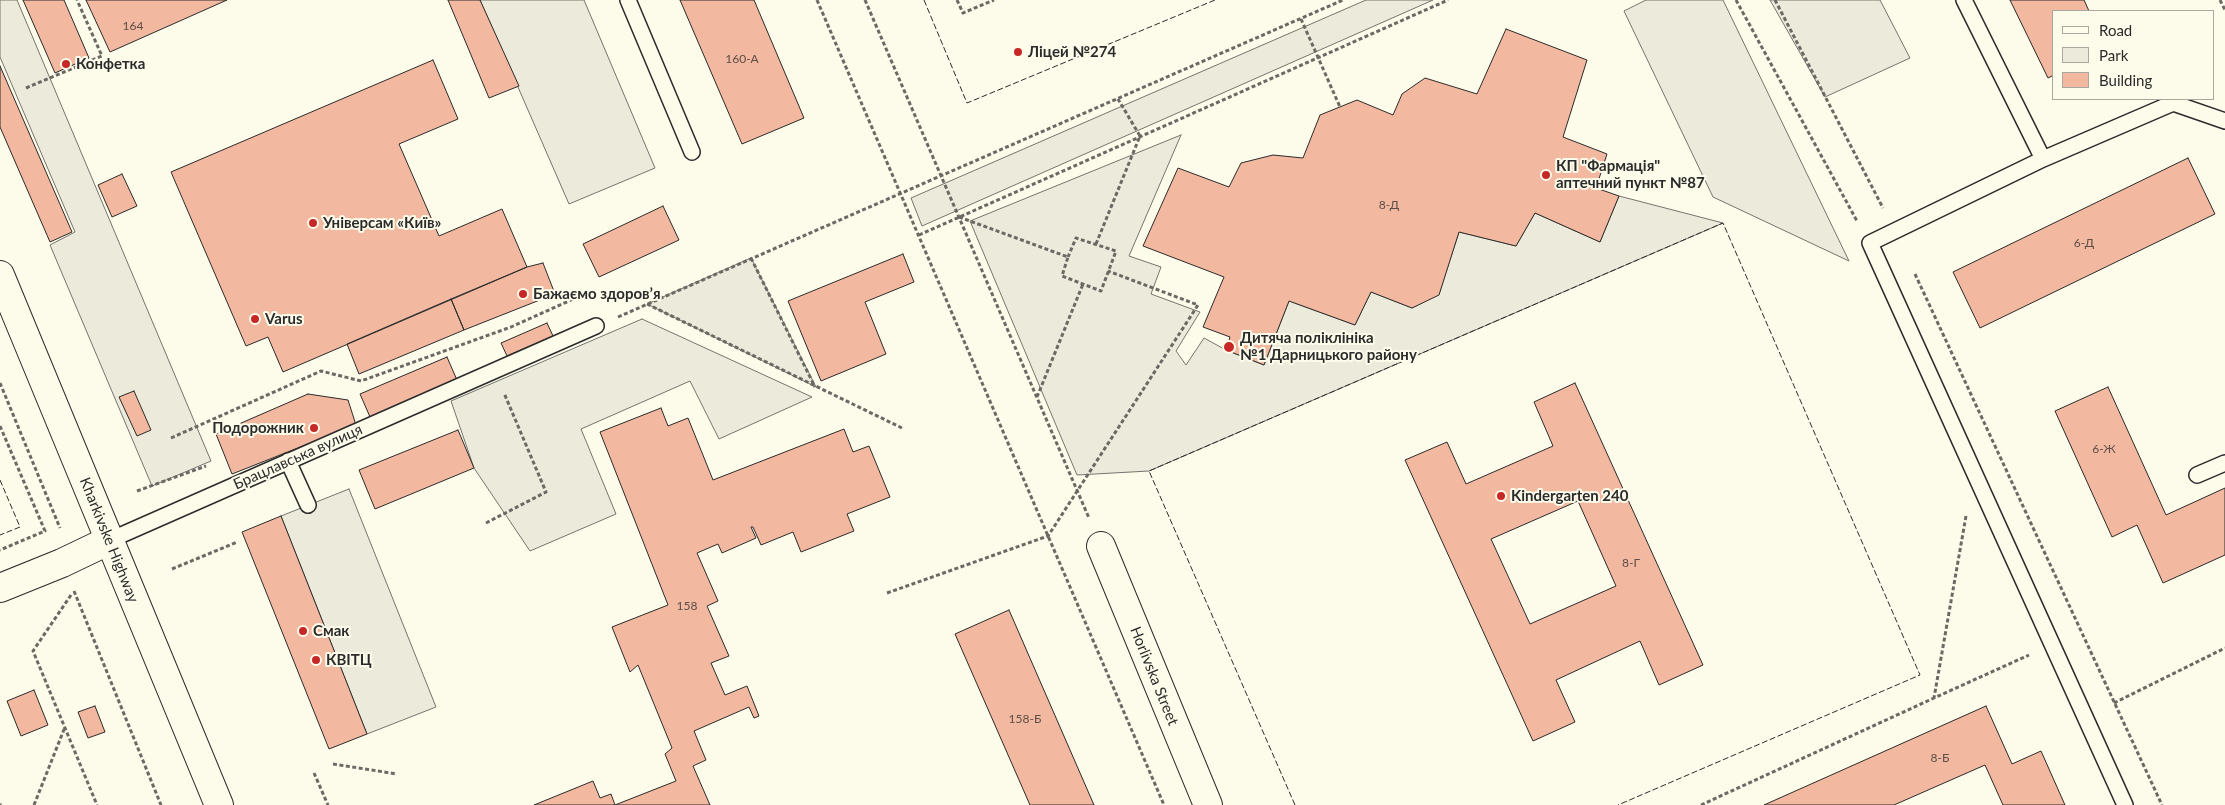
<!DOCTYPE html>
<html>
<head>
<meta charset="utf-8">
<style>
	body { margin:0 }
	#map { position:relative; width:2225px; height:805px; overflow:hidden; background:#fdfbea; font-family:Lato,sans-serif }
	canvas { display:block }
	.legend { position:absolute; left:2052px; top:10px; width:162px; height:90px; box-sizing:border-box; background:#fdfbea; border:1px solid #a9a89e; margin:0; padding:6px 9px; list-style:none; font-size:15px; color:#2b2b2b }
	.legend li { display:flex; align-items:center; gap:10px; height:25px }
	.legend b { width:25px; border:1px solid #a9a89e }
</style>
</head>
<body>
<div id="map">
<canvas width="2225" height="805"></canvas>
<ul class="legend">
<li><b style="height:6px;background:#fdfbea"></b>Road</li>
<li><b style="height:14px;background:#ecebdb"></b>Park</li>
<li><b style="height:14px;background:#f2b8a0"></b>Building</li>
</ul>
</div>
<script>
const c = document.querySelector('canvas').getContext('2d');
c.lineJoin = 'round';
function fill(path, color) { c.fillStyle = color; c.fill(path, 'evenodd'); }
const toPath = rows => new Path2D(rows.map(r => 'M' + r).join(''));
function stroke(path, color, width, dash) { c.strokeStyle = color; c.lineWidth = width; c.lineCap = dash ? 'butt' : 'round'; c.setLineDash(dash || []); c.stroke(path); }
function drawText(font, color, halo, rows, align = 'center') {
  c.font = font + ' Lato,sans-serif'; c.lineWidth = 4; c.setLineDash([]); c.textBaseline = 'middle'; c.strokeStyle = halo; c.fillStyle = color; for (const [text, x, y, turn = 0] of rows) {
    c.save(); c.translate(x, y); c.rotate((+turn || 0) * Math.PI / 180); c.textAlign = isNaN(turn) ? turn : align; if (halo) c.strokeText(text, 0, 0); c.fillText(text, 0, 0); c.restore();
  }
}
const green = toPath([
	[1366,0,1433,0,922,226,911,198,1366,0],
	[1770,0,1880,0,1910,58,1825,97,1770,0],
	[1181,135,1129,256,1161,267,1151,294,1200,312,1176,351,1186,365,1204,338,1226,350,1264,365,1289,301,1355,325,1371,292,1412,308,1439,294,1459,232,1516,246,1535,213,1600,242,1619,196,1723,223,1149,471,1077,475,970,221,1181,135],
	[751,258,816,387,647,304,751,258],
	[642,319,812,397,719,439,690,381,581,429,616,514,530,551,474,468,451,401,642,319]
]);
const parking = toPath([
	[0,0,17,0,211,461,152,486,50,245,75,232,0,57,0,0],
	[480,0,584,0,655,168,569,204,480,0],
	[1646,0,1723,0,1849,261,1713,197,1624,11,1646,0],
	[349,489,436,707,367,734,281,516,349,489]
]);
const building = toPath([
	[23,0,64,0,89,58,55,73,23,0],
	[86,0,227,0,110,52,86,0],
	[448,0,480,0,519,86,489,98,448,0],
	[680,0,754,0,804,118,742,144,680,0],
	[2010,0,2084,0,2089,11,2054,11,2054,75,2048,78,2010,0],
	[1506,29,1587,60,1563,137,1607,154,1596,188,1619,196,1600,242,1535,213,1516,246,1459,232,1439,295,1412,308,1371,292,1355,325,1289,301,1264,365,1226,350,1230,337,1203,327,1224,277,1143,246,1178,168,1229,187,1241,163,1273,155,1303,158,1320,115,1357,100,1393,115,1402,94,1425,78,1477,94,1506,29],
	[433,60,458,119,399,144,439,236,502,209,527,267,283,372,268,337,246,346,171,172,433,60],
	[0,66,72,232,50,242,0,127,0,66],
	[2188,158,2215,214,1980,328,1953,272,2188,158],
	[122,174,137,206,112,217,98,185,122,174],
	[663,206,679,240,599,277,583,244,663,206],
	[903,254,914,282,865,302,886,354,821,381,788,301,903,254],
	[543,263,555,294,464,330,451,299,527,267,543,263],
	[451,299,464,330,359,374,347,344,451,299],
	[547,323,553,336,507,356,501,343,547,323],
	[447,357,457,380,370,417,360,394,447,357],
	[1575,383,1703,665,1659,685,1640,641,1556,680,1575,722,1533,741,1405,460,1447,442,1466,484,1553,446,1534,402,1575,383],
	[1578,501,1616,586,1530,624,1491,539,1578,501],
	[2108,387,2166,515,2225,488,2225,555,2163,583,2137,525,2112,537,2055,411,2108,387],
	[134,391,151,430,137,436,119,397,134,391],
	[308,394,348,400,356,425,232,474,216,434,308,394],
	[661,408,668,426,688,418,713,480,844,429,853,452,869,446,890,497,847,514,854,531,801,552,793,532,761,545,753,527,751,527,756,538,722,553,718,544,697,553,718,601,707,606,729,656,711,663,725,695,747,686,759,716,754,718,749,707,694,731,706,760,693,766,710,805,534,805,593,781,600,798,611,794,615,805,676,781,665,754,672,748,638,665,630,672,612,627,668,605,600,432,661,408],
	[458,430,474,468,375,509,359,470,458,430],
	[281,516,367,734,329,749,242,532,281,516],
	[1009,610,1094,805,1030,805,955,634,1009,610],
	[34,690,48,725,21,736,7,701,34,690],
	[95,706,105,732,88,738,78,712,95,706],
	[1986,706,2012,764,2041,751,2065,805,2003,805,1985,765,1894,805,1764,805,1986,706]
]);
const path = toPath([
	[817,0,1164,805],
	[865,0,1089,518],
	[957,0,963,13,994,0],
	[1736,0,1857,221],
	[1775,0,1883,208],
	[2220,0,2225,10],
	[1301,19,1340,107],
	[26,88,102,56,77,0],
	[959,217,1068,257,1062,276,1101,291,1116,251,1076,238,1068,257],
	[919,235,1448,0],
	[1096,244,1140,136,1118,99],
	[751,258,815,387],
	[1915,274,2162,805],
	[647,304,904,429],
	[618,317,1343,0],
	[0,383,60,528],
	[1037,397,1083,284],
	[0,426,45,531,0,550],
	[171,438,321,371,361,381,511,327,580,296],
	[137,491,206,466],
	[1966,516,1934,698,2029,655],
	[486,523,546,492,504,393],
	[172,569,237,542],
	[74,591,161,805],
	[887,593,1048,536,1198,305,1108,271],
	[71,595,33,651,97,805],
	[2114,703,2225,648],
	[333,764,397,774],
	[314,773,328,805],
	[0,804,1,805],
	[34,805,65,727],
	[1701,805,1934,698]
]);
const lane = toPath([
	[628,0,692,152],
	[1964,0,2043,159],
	[288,461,308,505],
	[2197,475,2225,463],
	[110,540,596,326],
	[2125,805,1870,243,2043,159,2173,103,2225,121]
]);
const street = toPath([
	[1101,546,1208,805],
	[0,588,62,563,110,540]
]);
const primary = toPath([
	[0,275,219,805]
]);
const fence = toPath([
	[924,0,967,103,1215,0],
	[0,480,20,527,0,535],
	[1295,805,1149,471,1723,223,1920,675,1618,805]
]);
const markers = [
	[1018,52,5,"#c62828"],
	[66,64,5,"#c62828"],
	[1546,175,5,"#c62828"],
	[313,223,5,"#c62828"],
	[523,294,5,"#c62828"],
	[255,319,5,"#c62828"],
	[1229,347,6,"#c62828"],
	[314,428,5,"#c62828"],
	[1501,496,5,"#c62828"],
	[303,631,5,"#c62828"],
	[316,660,5,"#c62828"]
];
const numberNames = [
	["164",133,26],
	["160-А",742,59],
	["8-Д",1389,205],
	["6-Д",2084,243],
	["6-Ж",2104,449],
	["8-Г",1631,563],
	["158",687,606],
	["158-Б",1025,719],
	["8-Б",1940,758]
];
const poiNames = [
	["Ліцей №274",1028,52],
	["Конфетка",76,64],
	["КП \"Фармація\"",1556,166],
	["аптечний пункт №87",1556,183],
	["Універсам «Київ»",323,223],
	["Бажаємо здоровʼя",533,294],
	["Varus",265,319],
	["Дитяча поліклініка",1240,338],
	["№1 Дарницького району",1240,355],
	["Подорожник",304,428,"right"],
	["Kindergarten 240",1511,496],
	["Смак",313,631],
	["КВІТЦ",326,660]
];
const streetNames = [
	["Брацлавська вулиця",298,457,-24],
	["Kharkivske Highway",109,540,68],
	["Horlivska Street",1154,676,68]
];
fill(green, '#ecebdb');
stroke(green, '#74746e', 1);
fill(parking, '#eceadb');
stroke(parking, '#74746e', 1);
fill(building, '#f2b8a0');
stroke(building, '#2b2b2b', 1);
stroke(lane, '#2b2b2b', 18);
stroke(street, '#2b2b2b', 30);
stroke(primary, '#2b2b2b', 30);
stroke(path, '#6a6964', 3, [4, 2.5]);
stroke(lane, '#fdfbea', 15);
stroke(street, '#fdfbea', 28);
stroke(primary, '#fdfbea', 28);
stroke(fence, '#2b2b2b', 1, [6, 2.5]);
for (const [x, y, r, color] of markers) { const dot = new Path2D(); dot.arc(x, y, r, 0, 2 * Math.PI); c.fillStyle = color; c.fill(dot); stroke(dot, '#fdfbea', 2); }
drawText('12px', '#5d4e48', null, numberNames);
drawText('bold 15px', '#2b2b2b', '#fdfbea', poiNames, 'left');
drawText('15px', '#2b2b2b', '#fdfbea', streetNames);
</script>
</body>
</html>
